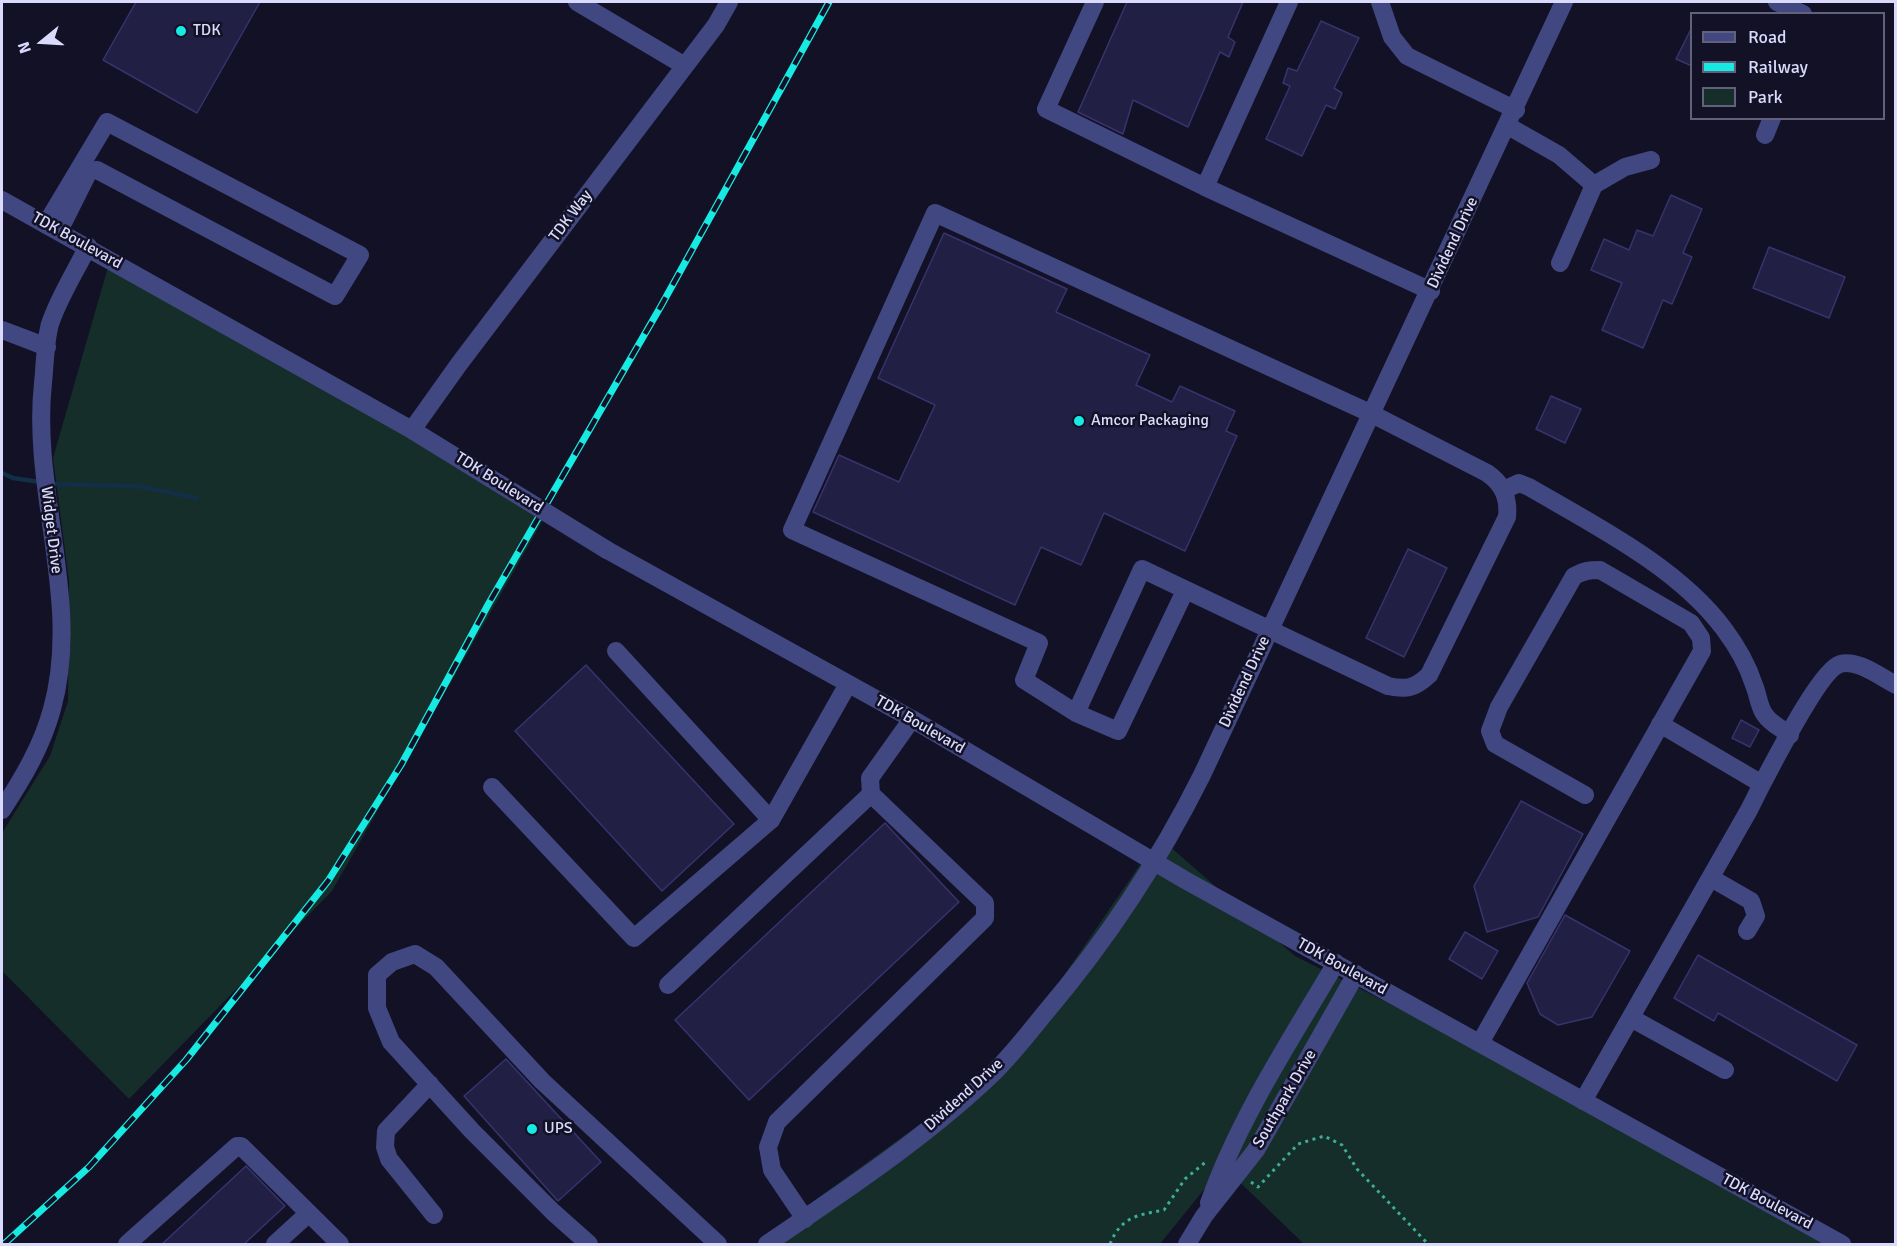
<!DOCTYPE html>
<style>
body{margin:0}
#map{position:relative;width:1897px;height:1246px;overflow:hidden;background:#121125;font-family:Signika,sans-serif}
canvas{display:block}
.frame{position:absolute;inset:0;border:3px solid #d9dafc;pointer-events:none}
.legend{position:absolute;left:1690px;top:12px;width:195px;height:108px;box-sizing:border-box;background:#121125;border:2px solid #62617b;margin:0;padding:8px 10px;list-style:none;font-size:18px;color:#d9dafc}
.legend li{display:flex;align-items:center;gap:12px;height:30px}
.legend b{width:30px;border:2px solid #62617b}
.north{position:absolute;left:12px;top:12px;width:60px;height:60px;-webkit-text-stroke:4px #121125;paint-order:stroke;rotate:252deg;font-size:16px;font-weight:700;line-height:24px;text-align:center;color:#d9dafc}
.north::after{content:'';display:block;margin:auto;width:21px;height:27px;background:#d9dafc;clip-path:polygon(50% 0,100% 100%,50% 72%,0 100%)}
</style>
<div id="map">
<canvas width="1897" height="1246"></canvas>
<div class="frame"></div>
<ul class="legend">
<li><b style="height:8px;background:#414780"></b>Road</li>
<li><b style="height:8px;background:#16eae3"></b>Railway</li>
<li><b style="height:16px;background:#152e2a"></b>Park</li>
</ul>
<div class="north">N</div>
</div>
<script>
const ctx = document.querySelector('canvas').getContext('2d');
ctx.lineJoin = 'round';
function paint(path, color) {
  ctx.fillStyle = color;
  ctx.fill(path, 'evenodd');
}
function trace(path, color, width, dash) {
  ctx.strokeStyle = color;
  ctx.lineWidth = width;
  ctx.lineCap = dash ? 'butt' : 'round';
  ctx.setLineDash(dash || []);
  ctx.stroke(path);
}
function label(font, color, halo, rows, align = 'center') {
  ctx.font = font + ' Signika,sans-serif';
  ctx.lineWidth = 5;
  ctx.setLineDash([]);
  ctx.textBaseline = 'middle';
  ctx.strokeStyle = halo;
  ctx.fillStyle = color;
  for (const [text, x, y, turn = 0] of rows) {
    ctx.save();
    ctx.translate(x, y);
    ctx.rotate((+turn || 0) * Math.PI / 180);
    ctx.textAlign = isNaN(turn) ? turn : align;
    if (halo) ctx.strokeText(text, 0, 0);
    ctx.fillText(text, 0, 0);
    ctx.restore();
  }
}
paint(new Path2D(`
 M108 267 547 513 332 891 129 1099 2 971V833L50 756 68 701 69 581 53 458Z
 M1159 837 1295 956 1571 1095 1829 1244H1304L1223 1166 1160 1244H758L782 1224 1003 1064Z`), '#152e2a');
trace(new Path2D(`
 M2 473 13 478 40 482
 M51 484 137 486 197 498`), '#132e47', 4.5);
const building = new Path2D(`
 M136 2H260L197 113 103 60Z
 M1127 2H1243L1228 37 1235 42 1229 57 1220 52 1188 127 1133 100 1123 134 1078 112Z
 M1321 21 1359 38 1334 88 1342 93 1335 109 1326 105 1302 156 1266 139 1290 86 1283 83 1288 68 1297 71Z
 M1692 27V66L1676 59Z
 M1671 195 1702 209 1683 253 1692 257 1672 304 1663 300 1643 348 1602 330 1622 283 1591 270 1604 239 1629 250 1637 230 1653 236Z
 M944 233 1067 289 1056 312 1150 355 1136 385 1172 402 1180 386 1235 411 1226 431 1237 436 1185 551 1104 513 1081 565 1041 547 1015 605 813 512 839 455 899 482 935 405 878 378Z
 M1769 247 1845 277 1829 318 1753 288Z
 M1551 396 1581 409 1565 443 1536 429Z
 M1408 549 1447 568 1404 657 1366 638Z
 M586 665 734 824 662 891 515 731Z
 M1741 720 1759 730 1750 747 1732 738Z
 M1521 801 1583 834 1538 917 1487 932 1474 886Z
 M885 823 959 902 749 1100 675 1020Z
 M1565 915 1630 951 1592 1017 1558 1025 1540 1014 1527 983Z
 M1465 932 1498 951 1482 979 1449 959Z
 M1698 955 1857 1045 1837 1081 1718 1013 1714 1021 1674 998Z
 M506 1059 601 1162 558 1201 464 1096Z
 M246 1166 285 1206 243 1245H161Z`);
paint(building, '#221f44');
trace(building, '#37336e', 1.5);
trace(new Path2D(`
 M1251 1182 1258 1187 1298 1144 1324 1136 1342 1145 1357 1169 1428 1244
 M1110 1244C1121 1217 1137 1215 1164 1210L1185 1179 1207 1161`), '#3bae97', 3, [3, 4.5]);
trace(new Path2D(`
 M577 2 685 66
 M1095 2 1046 109 1205 187 1431 291
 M1380 2 1392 37 1407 56 1516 110
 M1777 2 1803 14
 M1508 126 1559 155 1594 185 1560 263
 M1765 135 1772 118
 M1594 185 1625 167 1651 160
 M1205 187 1289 2
 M2 200 412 430 490 478
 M46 224 107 122 360 255 335 296 97 170 89 171 59 231
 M2 330 47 347
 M412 430 459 364 716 25 729 2
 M1504 490 1519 483 1529 487C1594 525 1678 567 1724 629 1736 645 1748 666 1754 685 1758 694 1759 708 1765 715 1770 723 1782 729 1790 735
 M607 550 912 719 1185 880 1842 1244
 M616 651 771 820 848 684
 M1076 713 1024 680 1039 643 792 530 935 213 1372 414 1487 473C1503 484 1509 498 1507 517L1429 675C1415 688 1407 690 1388 686L1142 569 1076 713 1118 731 1185 591
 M1762 784C1774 762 1820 670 1840 664 1858 659 1880 677 1896 685
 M492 787 634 938 771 820
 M2 810C23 778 42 746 52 709 82 602 31 491 43 383 45 364 45 342 50 324 59 297 76 271 88 246
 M1711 878 1751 901 1756 916 1747 931
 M668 985 871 794
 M1631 1018 1725 1070
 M1480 1043 1702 651 1701 638 1691 623 1600 570C1589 570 1583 571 1574 576L1499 707 1490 731 1495 744 1585 795
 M430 1084 386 1131 385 1147 389 1159 434 1215
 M1583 1101 1749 810 1762 784 1660 724
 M1209 1203C1239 1118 1290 1041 1336 963
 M805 1219 772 1170 768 1147 777 1122 985 918V903L871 794 870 778 912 719
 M127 1244 237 1146H241L340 1244
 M275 1244 309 1213
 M589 1244 553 1212 472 1131 391 1042 377 1008V975L392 962 415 954 436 967 542 1081 718 1244
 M767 1244C843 1192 921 1141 988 1078 1009 1059 1027 1035 1045 1013 1107 940 1159 861 1202 775L1564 2
 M1187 1244 1204 1216 1256 1150 1356 974`), '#414780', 18);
const rail = new Path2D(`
 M4 1244 89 1167 186 1060 328 881 401 765 489 603 661 306 829 2`);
trace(rail, '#16eae3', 7);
trace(rail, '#121125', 4.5, [14]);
trace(new Path2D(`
 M490 478 607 550`), '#414780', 18);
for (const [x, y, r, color] of [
 [181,31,6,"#16eae3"],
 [1079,421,6,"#16eae3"],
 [532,1129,6,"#16eae3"]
]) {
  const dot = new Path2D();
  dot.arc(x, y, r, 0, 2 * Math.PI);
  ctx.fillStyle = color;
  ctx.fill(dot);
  trace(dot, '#121125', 2);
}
label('16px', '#d9dafc', '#121125', [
 ["TDK",193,31],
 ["Amcor Packaging",1091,421],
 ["UPS",544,1129]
], 'left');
label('16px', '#d9dafc', '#121125', [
 ["TDK Way",571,216,-53],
 ["TDK Boulevard",77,241,29],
 ["Dividend Drive",1453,243,-65],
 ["TDK Boulevard",499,483,32],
 ["Widget Drive",51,530,83],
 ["Dividend Drive",1245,682,-65],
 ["TDK Boulevard",920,725,30],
 ["TDK Boulevard",1342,967,29],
 ["Dividend Drive",964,1095,-42],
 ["Southpark Drive",1285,1099,-60],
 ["TDK Boulevard",1767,1202,28]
]);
</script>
